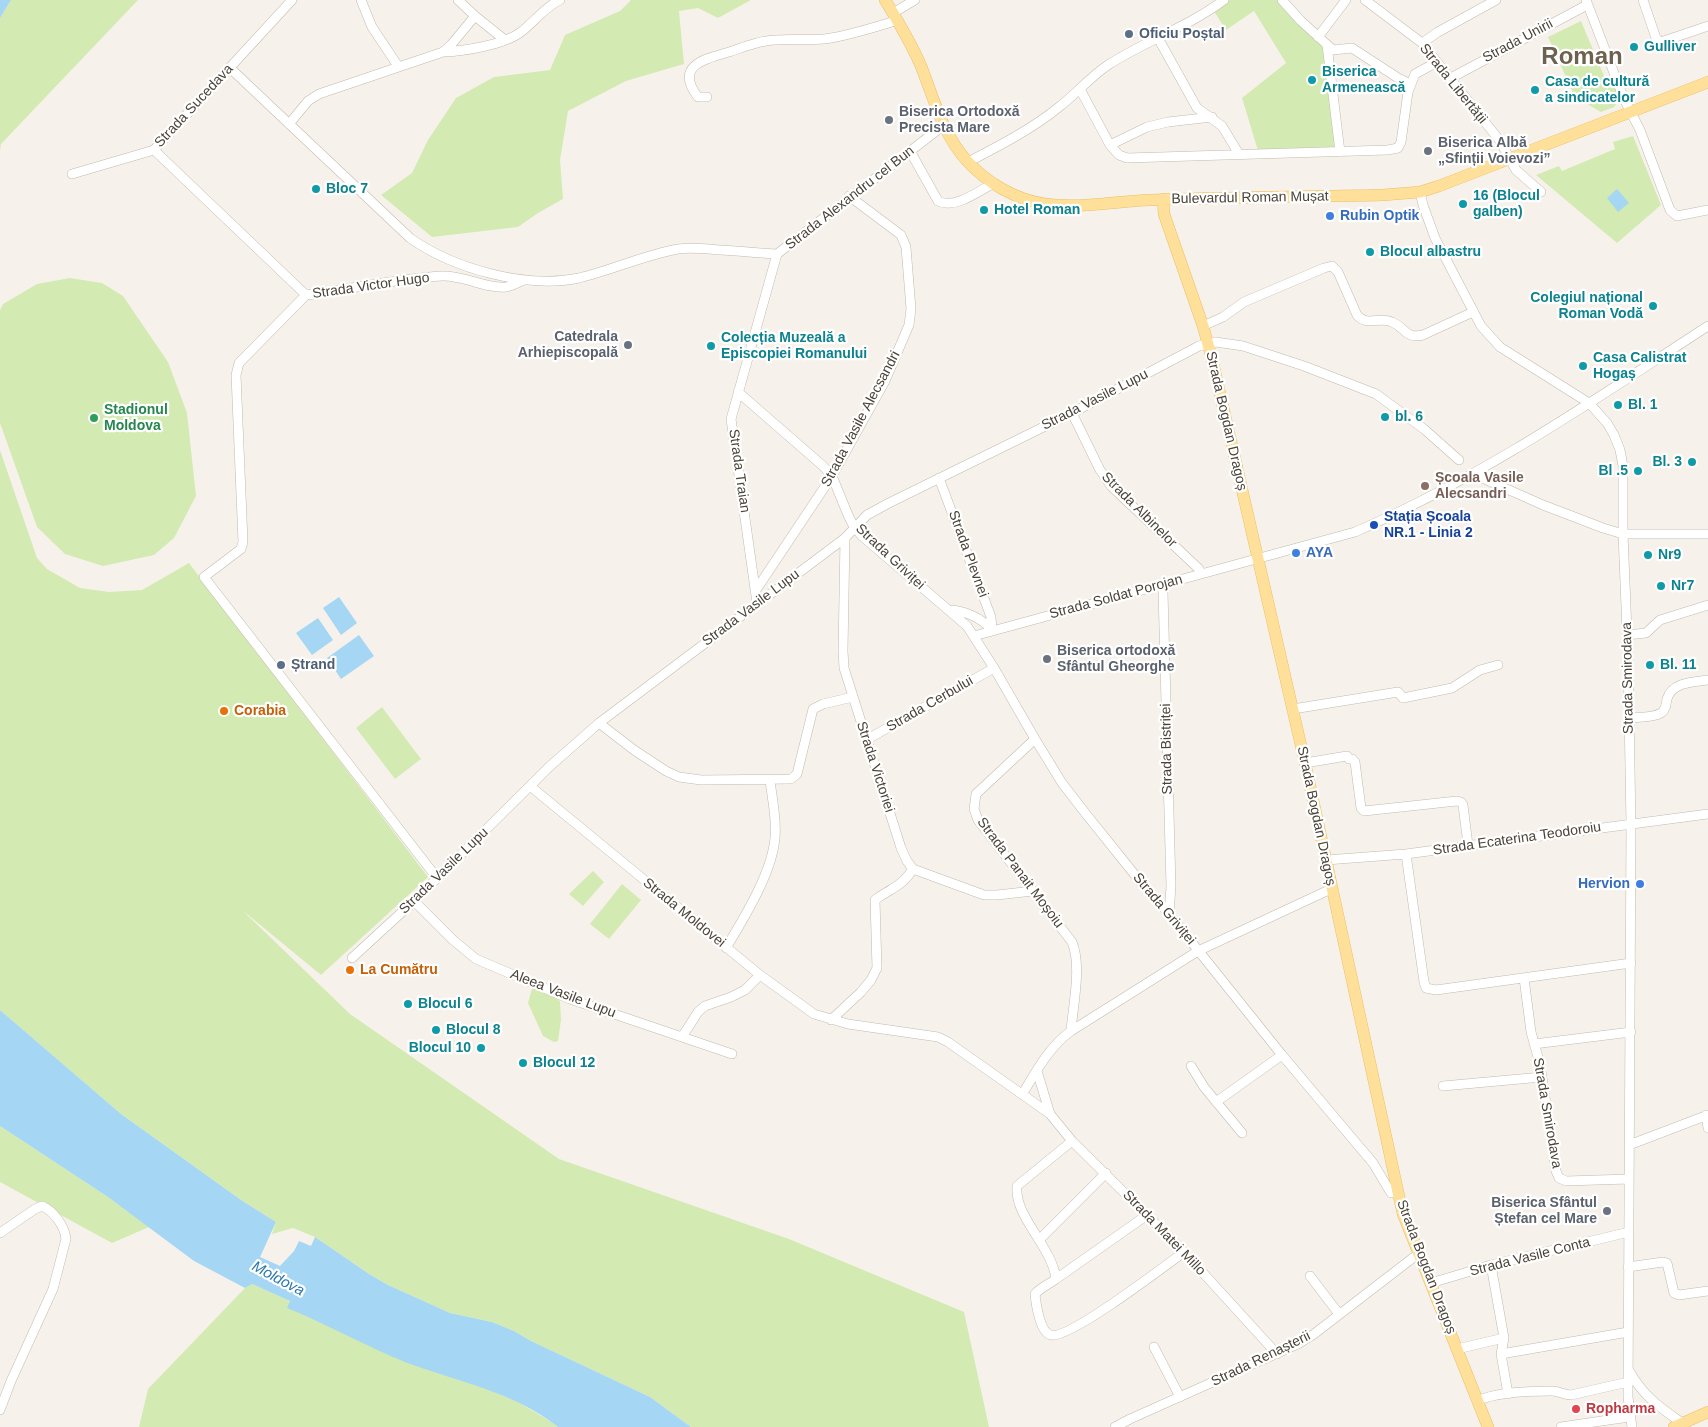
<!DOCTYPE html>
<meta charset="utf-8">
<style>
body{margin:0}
canvas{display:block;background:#f6f2eb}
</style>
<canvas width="1708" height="1427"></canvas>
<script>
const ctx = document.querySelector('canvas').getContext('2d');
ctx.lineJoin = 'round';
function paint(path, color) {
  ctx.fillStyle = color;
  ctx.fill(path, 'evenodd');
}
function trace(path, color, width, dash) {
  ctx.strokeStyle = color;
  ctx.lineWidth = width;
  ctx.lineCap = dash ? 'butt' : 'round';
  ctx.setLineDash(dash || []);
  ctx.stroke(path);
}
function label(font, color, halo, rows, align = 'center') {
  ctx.font = font + ' Helvetica,sans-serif';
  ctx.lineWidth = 4.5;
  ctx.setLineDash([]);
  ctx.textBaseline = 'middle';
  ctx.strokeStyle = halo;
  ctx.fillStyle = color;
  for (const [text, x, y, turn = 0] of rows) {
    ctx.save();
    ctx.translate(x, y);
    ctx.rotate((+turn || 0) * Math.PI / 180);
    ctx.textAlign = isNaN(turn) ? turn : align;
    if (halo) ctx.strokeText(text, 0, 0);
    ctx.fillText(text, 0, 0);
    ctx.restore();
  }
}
paint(new Path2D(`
 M11 0H138L1 144 0 151V18Z
 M631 0H751L718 18 698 8 679 11 684 64 626 81 568 111 560 160 563 199 538 213 518 227 432 237 381 195 412 173 428 140 456 98 494 77 550 70 565 35 620 11Z
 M1222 0H1282L1327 45 1340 152 1259 154 1242 98 1286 63 1254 11 1226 30 1212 8Z
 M1581 21 1607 83 1614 85 1620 99 1614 107 1601 112 1575 97 1548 37Z
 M1633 136 1661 205 1617 243 1536 175 1559 166 1562 171 1615 149 1613 142Z
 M70 278 102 283 123 296 168 362 187 413 196 496 174 538 154 555 103 566 65 554 37 527 0 423V310L3 304 37 284Z
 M0 450 37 558 47 569 80 588 109 592 142 590 189 563 428 877 321 975 242 910 350 1014 559 1159 789 1239 964 1312 989 1427H691L650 1397 531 1341 514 1331 492 1322 450 1313 388 1285 369 1274 315 1237 293 1228 272 1234 276 1222 241 1200 121 1114 0 1010Z
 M382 707 421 759 395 779 356 728Z
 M593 871 604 882 583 906 569 894Z
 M622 884 641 900 609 939 590 924Z
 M533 985 546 990 560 1001 561 1020 558 1041 554 1042 543 1036 528 1003Z
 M0 1126 108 1197 149 1227 112 1243 0 1182Z
 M252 1284 290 1301 288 1308 516 1401 550 1421 558 1427H139L148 1389 245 1288Z`), '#d3ebb2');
paint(new Path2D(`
 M0 0H11L0 18Z
 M1617 189 1629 203 1618 212 1607 198Z
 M339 597 357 623 341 635 323 608Z
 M318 618 333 640 312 655 296 633Z
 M359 635 374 656 341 679 327 658Z
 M0 1010 121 1114 241 1200 276 1222 260 1257 280 1266 294 1251 299 1241 311 1246 315 1237 369 1274 388 1285 450 1313 492 1322 514 1331 531 1341 650 1397 691 1427H558C515 1392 455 1381 405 1362 365 1346 327 1324 287 1308L290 1301 252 1284 245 1288 194 1261 108 1197 0 1126Z`), '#a5d6f4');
const minor = new Path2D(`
 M361 0 372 27 398 66
 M458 0 475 16 505 40
 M1282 0 1301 21 1333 50 1352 48 1398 78 1411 84
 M1365 0 1422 43 1500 141 1516 170 1541 192
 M1586 0 1624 99 1640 130 1670 210 1677 216 1708 210
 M1643 0 1656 38 1661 42 1708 26
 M893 13 915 0
 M1318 37 1346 0
 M1158 38 1197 108 1222 126 1239 154
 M1422 43 1438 32 1496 0
 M1327 45 1340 152
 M443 52 451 45 475 16
 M230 68 410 238C454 269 526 289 579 278 613 270 644 255 678 249 692 247 706 249 720 250 739 251 758 253 777 254L944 125
 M1449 79 1587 5
 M1080 89 1110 145 1119 155 1127 158 1388 150 1398 148 1401 142 1408 92 1415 74 1437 62
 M707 97H698C674 66 704 59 729 52 741 48 753 43 766 41 787 37 810 42 831 38 854 34 876 27 898 20
 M289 124 308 101 319 94 443 52C464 51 504 45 521 32 534 22 546 6 560 0
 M1110 145 1147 127 1168 122 1212 117
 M154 150 306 295C351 289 396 279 442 276 464 275 485 289 506 287 512 286 519 282 524 280
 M910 151 938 201C954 210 979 191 994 183
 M968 162C999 146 1032 129 1059 107 1076 94 1090 77 1108 65 1145 41 1188 27 1224 0
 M72 174 154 150 292 0
 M1420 192 1423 205 1435 238 1481 326 1500 347 1589 403 1607 423 1614 435 1620 450 1623 466V534L1628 656 1631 824 1628 1397 1632 1427
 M306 295 239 363 236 375 243 542 241 549 204 577 437 878
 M1203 326 1223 317 1244 302 1324 268 1332 266 1338 272 1357 315C1367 327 1379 316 1392 322 1406 328 1405 339 1423 335L1473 312
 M738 392 823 466 832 476 848 515 854 527 862 536 967 626 994 668 1035 739 1062 783 1086 814 1143 885 1169 914 1282 1055 1362 1150 1373 1163 1391 1193 1398 1192
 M1072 413 1100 470 1111 486 1199 569 1200 574
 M1473 474 1543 505 1603 528 1623 534H1708
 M939 478 991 617 992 630
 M845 538 843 651 844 668 901 848 907 861 913 869 984 895H997L1033 891
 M1162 584 1163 592 1171 886 1169 914
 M756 590 832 476 885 381 909 325 911 309 906 247 901 235 849 196
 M757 603 731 419 777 254
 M948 610C963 610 983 618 991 630
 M1627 635 1646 633 1660 620 1708 605
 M974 636 1355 532C1481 478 1594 400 1708 326
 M1293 709 1398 692 1403 698 1452 688 1480 670 1498 665
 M1629 718C1638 717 1653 718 1661 713 1666 710 1666 704 1667 699 1672 682 1693 682 1708 680
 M599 723 634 750 666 771 679 777 701 780 791 779 797 774 813 709 823 704 853 697
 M1035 739 976 794 974 809 978 820 1072 942C1082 966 1073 1005 1071 1031
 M866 740 994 668
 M1305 763 1347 756 1349 759H1352L1355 762 1361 808 1364 811 1457 801 1461 802 1463 805 1468 845
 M530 786 760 975 814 1014 848 1024 938 1037 948 1042 1050 1114 1072 1141 1184 1252 1277 1354
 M1406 854 1424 982 1426 988 1436 990 1631 963
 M1326 860 1406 854 1708 814
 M414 901 453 940 476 959 570 999 732 1054
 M726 948C744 918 772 873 775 838 777 819 772 799 770 780
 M352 958 414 901 549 767 599 723 845 538 867 515 889 503 1072 413 1199 346 1216 342 1243 346 1304 366 1376 394 1424 429 1459 460
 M1524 978 1531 1032 1540 1064 1556 1171 1559 1178 1566 1181 1629 1179
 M831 1020 861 992 871 980 877 968 875 900C881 895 886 893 892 889 901 884 908 877 913 869
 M682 1037 698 1012 705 1006 731 997 745 990 760 975
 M1534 1044 1631 1032
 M1191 1066 1204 1087 1242 1133
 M1037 1071 1050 1114
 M1443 1086 1542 1077
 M1023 1093C1037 1070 1049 1047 1071 1031L1198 951 1331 889
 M1216 1102 1282 1055
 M1706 1115 1708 1128
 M1072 1141 1017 1186C1014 1217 1052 1246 1056 1279 1048 1285 1041 1287 1035 1294 1036 1304 1040 1333 1051 1335 1068 1340 1165 1266 1184 1252
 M1629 1145 1708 1115
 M0 1233 35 1209 42 1206C54 1211 65 1227 66 1239L53 1289 11 1381 0 1410
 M1040 1239 1106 1173
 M1491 1265 1504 1338 1501 1354 1508 1394
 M1628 1267 1663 1262 1667 1263 1674 1293 1679 1295 1708 1291
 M1310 1276 1339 1314
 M1056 1279 1147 1215
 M1431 1283 1491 1265 1629 1232
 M1154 1347 1180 1397
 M1457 1349 1504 1338
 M1501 1354 1628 1332
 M1628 1369C1643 1396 1658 1406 1682 1423
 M1477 1401C1496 1392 1531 1391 1552 1391 1559 1391 1564 1395 1571 1395L1628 1382
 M1115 1427 1130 1419 1298 1344 1314 1334 1414 1257 1420 1255
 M1561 1427 1629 1417`);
const major = new Path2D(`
 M885 0C898 21 911 43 921 66 934 99 943 135 967 161 987 183 1016 200 1046 204 1081 209 1116 201 1151 200 1228 197 1306 197 1383 195L1420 192 1439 186 1708 82
 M1163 199 1164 214 1203 326 1212 359 1305 763 1398 1192 1403 1214 1488 1427
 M1674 1427 1708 1412`);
trace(minor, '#c2baac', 10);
trace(major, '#eabf64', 12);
trace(minor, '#fff', 9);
trace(major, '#ffe09a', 11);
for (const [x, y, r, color] of [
 [1129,34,5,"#5c6f8a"],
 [1634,47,5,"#0f9aa8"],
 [1312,80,5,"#0f9aa8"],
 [1535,90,5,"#0f9aa8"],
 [889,120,5,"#6b7280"],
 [1428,151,5,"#6b7280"],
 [316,189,5,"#0f9aa8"],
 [1463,204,5,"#0f9aa8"],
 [984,210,5,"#0f9aa8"],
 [1330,216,5,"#3f7fe0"],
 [1370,252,5,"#0f9aa8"],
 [1653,306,5,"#0f9aa8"],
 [628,345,5,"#6b7280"],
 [711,346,5,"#0f9aa8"],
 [1583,366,5,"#0f9aa8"],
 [1618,405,5,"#0f9aa8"],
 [1385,417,5,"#0f9aa8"],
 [94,418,5,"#2e9e5b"],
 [1692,462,5,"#0f9aa8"],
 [1638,471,5,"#0f9aa8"],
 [1425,486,5,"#8d6e63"],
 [1374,525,5,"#1a4fb4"],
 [1296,553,5,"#3f7fe0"],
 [1648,555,5,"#0f9aa8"],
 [1661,586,5,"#0f9aa8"],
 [1047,659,5,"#6b7280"],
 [281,665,5,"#5c6f8a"],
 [1650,665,5,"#0f9aa8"],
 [224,711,5,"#e8710a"],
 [1640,884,5,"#3f7fe0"],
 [350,970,5,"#e8710a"],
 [408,1004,5,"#0f9aa8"],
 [436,1030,5,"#0f9aa8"],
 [481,1048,5,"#0f9aa8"],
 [523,1063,5,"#0f9aa8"],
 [1607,1211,5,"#6b7280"],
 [1576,1409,5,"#e0444e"]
]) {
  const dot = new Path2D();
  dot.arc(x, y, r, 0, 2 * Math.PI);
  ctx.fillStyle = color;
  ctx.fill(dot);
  trace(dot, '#fff', 2);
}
label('bold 14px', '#4e5e75', '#fff', [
 ["Oficiu Poștal",1139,34],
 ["Ștrand",291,665]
], 'left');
label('14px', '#4b4338', '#fff', [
 ["Strada Unirii",1518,41,-28],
 ["Strada Libertății",1453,84,51],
 ["Strada Sucedava",194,106,-47],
 ["Strada Alexandru cel Bun",850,198,-38],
 ["Bulevardul Roman Mușat",1250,198,-1],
 ["Strada Victor Hugo",371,286,-8],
 ["Strada Vasile Lupu",1095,400,-27],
 ["Strada Vasile Alecsandri",861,419,-62],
 ["Strada Bogdan Dragoș",1226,421,77],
 ["Strada Traian",739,471,82],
 ["Strada Albinelor",1139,510,45],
 ["Strada Plevnei",968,554,70],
 ["Strada Griviței",890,557,43],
 ["Strada Soldat Porojan",1116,597,-15],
 ["Strada Vasile Lupu",751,608,-37],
 ["Strada Smirodava",1628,678,-91],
 ["Strada Cerbului",930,704,-30],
 ["Strada Bistriței",1167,749,-91],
 ["Strada Victoriei",875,767,72],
 ["Strada Bogdan Dragoș",1316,816,78],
 ["Strada Ecaterina Teodoroiu",1517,839,-8],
 ["Strada Vasile Lupu",444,871,-44],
 ["Strada Panait Moșoiu",1020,873,53],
 ["Strada Griviței",1164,909,50],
 ["Strada Moldovei",684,913,39],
 ["Aleea Vasile Lupu",563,994,21],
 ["Strada Smirodava",1547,1113,80],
 ["Strada Matei Millo",1164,1233,46],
 ["Strada Vasile Conta",1530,1257,-14],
 ["Strada Bogdan Dragoș",1426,1267,69],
 ["Strada Renașterii",1261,1359,-26]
]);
label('bold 14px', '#0d838f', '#fff', [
 ["Gulliver",1644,47],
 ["Biserica",1322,72],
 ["Armenească",1322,88],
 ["Casa de cultură",1545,82],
 ["a sindicatelor",1545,98],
 ["Bloc 7",326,189],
 ["16 (Blocul",1473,196],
 ["galben)",1473,212],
 ["Hotel Roman",994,210],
 ["Blocul albastru",1380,252],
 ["Colegiul național",1643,298,"right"],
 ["Roman Vodă",1643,314,"right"],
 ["Colecția Muzeală a",721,338],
 ["Episcopiei Romanului",721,354],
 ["Casa Calistrat",1593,358],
 ["Hogaș",1593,374],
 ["Bl. 1",1628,405],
 ["bl. 6",1395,417],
 ["Bl. 3",1682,462,"right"],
 ["Bl .5",1628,471,"right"],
 ["Nr9",1658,555],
 ["Nr7",1671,586],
 ["Bl. 11",1660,665],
 ["Blocul 6",418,1004],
 ["Blocul 8",446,1030],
 ["Blocul 10",471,1048,"right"],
 ["Blocul 12",533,1063]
], 'left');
label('bold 14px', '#5b616d', '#fff', [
 ["Biserica Ortodoxă",899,112],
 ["Precista Mare",899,128],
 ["Biserica Albă",1438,143],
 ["„Sfinții Voievozi”",1438,159],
 ["Catedrala",618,337,"right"],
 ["Arhiepiscopală",618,353,"right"],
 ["Biserica ortodoxă",1057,651],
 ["Sfântul Gheorghe",1057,667],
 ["Biserica Sfântul",1597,1203,"right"],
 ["Ștefan cel Mare",1597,1219,"right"]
], 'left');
label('bold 14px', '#366cbe', '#fff', [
 ["Rubin Optik",1340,216],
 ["AYA",1306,553],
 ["Hervion",1630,884,"right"]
], 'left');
label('bold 14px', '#27864d', '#fff', [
 ["Stadionul",104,410],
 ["Moldova",104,426]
], 'left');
label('bold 14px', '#785e54', '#fff', [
 ["Școala Vasile",1435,478],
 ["Alecsandri",1435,494]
], 'left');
label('bold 14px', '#164399', '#fff', [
 ["Stația Școala",1384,517],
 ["NR.1 - Linia 2",1384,533]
], 'left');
label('bold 14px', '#c56008', '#fff', [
 ["Corabia",234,711],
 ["La Cumătru",360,970]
], 'left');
label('bold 14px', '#be3a42', '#fff', [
 ["Ropharma",1586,1409]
], 'left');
label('italic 15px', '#2878ac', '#fff', [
 ["Moldova",278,1279,28]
]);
label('bold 24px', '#6e614e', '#fff', [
 ["Roman",1582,57]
]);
</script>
